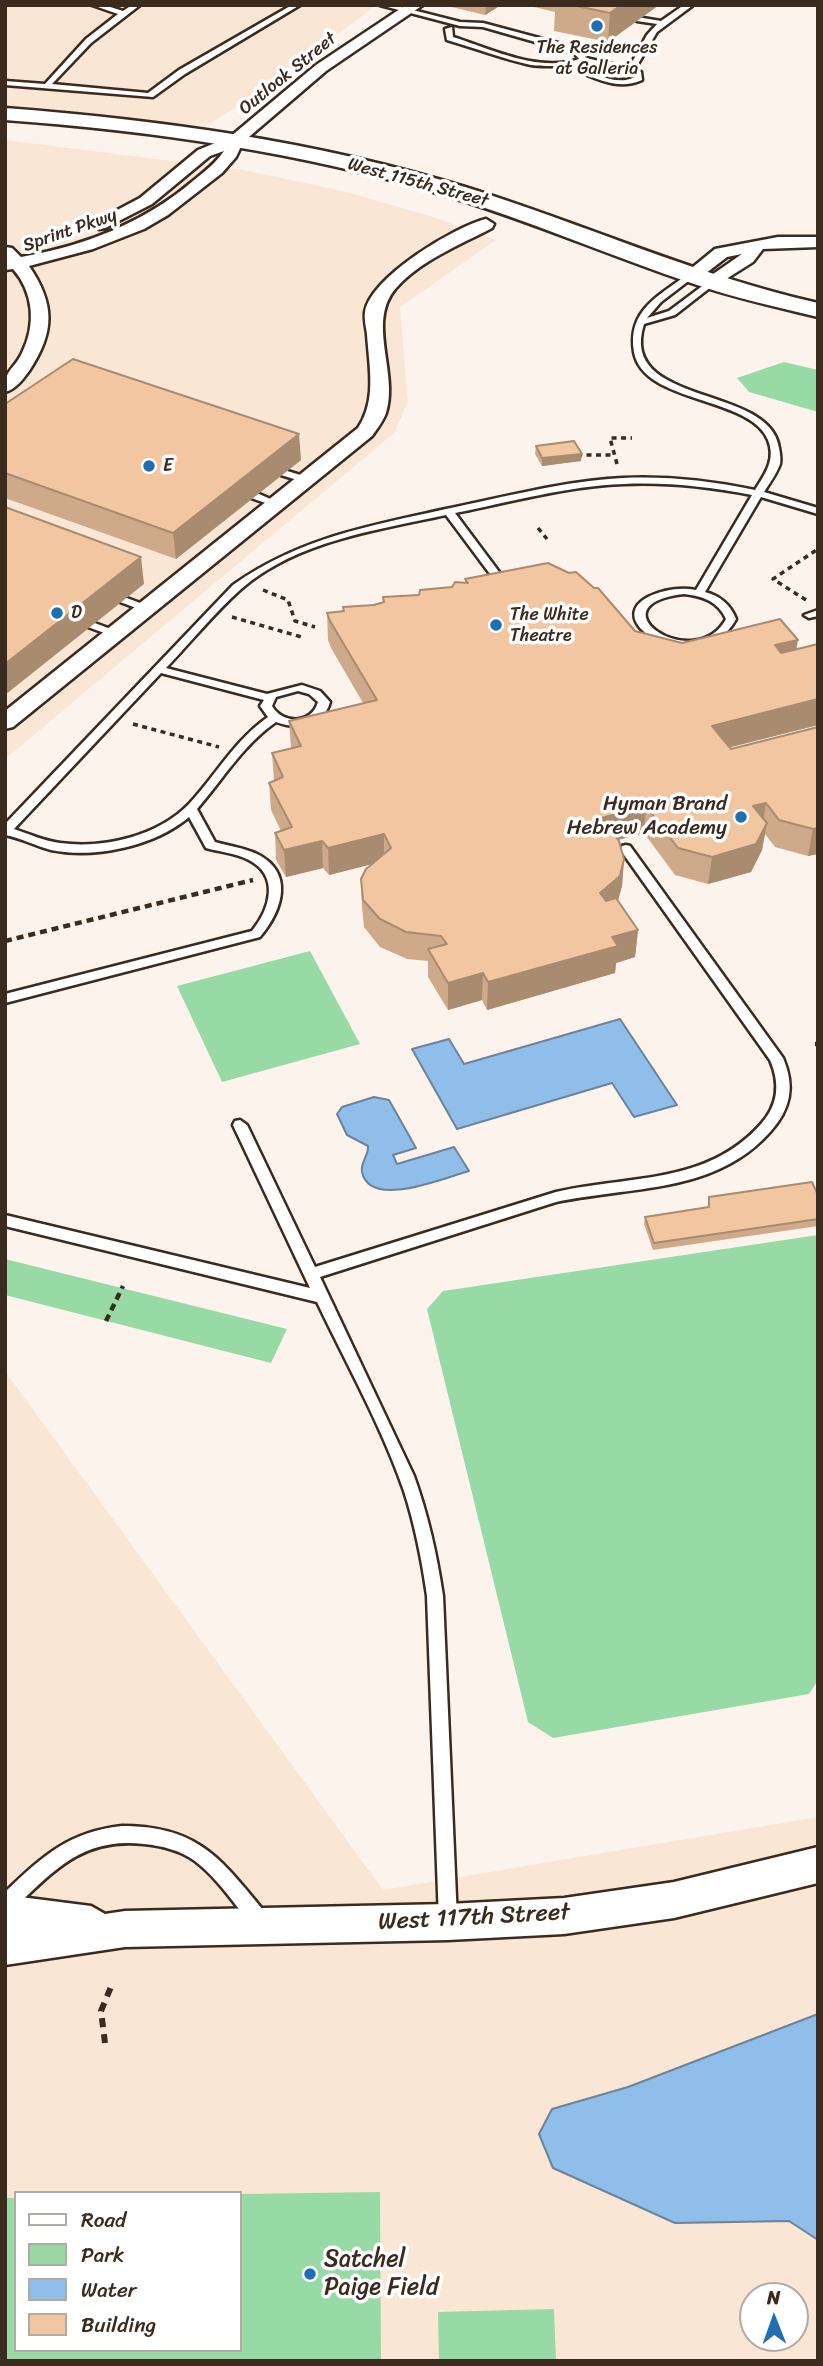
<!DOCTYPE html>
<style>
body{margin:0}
#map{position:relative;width:823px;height:2366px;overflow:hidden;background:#fcf4ec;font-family:Sriracha,sans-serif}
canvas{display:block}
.frame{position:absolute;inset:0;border:7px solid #3b2a1e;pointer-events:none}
.legend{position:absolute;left:14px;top:2191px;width:228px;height:161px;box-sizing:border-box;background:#fff;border:2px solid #b1aaa5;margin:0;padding:9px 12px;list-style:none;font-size:21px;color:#3b2a1e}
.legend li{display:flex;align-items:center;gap:14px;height:35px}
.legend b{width:35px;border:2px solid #b1aaa5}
.north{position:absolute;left:739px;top:2282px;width:70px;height:70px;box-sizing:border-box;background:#fff;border:2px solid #b1aaa5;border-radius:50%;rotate:359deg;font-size:19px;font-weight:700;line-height:28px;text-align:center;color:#3b2a1e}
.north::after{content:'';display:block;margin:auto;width:24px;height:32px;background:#1f6fb2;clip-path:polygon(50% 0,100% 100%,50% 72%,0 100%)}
</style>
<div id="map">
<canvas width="823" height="2366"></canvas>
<div class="frame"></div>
<ul class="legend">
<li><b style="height:9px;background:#fff"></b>Road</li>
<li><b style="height:19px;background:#98daa5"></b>Park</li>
<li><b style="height:19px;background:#8ebee9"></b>Water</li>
<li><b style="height:19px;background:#f1c6a0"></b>Building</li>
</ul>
<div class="north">N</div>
</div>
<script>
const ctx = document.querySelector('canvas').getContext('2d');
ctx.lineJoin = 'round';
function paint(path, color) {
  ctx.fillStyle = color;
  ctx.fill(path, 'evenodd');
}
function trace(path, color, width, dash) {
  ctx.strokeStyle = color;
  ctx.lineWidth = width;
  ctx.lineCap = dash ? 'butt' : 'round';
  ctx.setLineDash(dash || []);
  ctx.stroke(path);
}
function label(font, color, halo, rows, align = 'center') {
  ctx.font = font + ' Sriracha,sans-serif';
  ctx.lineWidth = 7;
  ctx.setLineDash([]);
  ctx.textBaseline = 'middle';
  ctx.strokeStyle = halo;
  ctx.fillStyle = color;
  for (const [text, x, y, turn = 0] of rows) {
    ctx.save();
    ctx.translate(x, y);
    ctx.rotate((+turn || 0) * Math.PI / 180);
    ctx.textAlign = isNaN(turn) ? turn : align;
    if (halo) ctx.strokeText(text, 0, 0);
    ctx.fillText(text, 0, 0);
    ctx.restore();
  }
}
paint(new Path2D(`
 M5 5H377L242 104 205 126 5 108Z
 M5 140 244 170 347 192 433 217 496 240 400 307 408 402 394 433 5 759Z
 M5 1371 383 1890 818 1817V2361H5ZM16 2193H240V2350H16ZM753 2296H795V2338H753Z`), '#f9e6d5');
paint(new Path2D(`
 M784 362 818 370V412L749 392 737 378Z
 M310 951 360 1044 222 1082 177 986Z
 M818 1235V1680L809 1694 553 1738 528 1722 427 1309 443 1291Z
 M5 1259 287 1329 271 1363 5 1295Z
 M380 2192 381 2361H5V2198H16V2350H240V2194Z
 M554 2309 556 2361H439L438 2312Z`), '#98daa5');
const water = new Path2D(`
 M620 1019 677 1105 634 1117 612 1083 457 1129 412 1049 449 1039 464 1064Z
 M374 1097 389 1100 416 1148 393 1155 397 1164 454 1147 469 1171C446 1177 370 1210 362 1172 360 1162 369 1156 368 1146L347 1135 337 1114 342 1107Z
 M818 2014V2240L789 2221 675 2223 553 2168 539 2134 552 2109 628 2087Z`);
paint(water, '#8ebee9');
trace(water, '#6d8398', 2);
const service = new Path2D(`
 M92 5H104L123 11 132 5H140L91 43 52 84 148 93 179 70 292 5H300L185 74 153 97 5 85V81L45 84 86 39 118 14Z
 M380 5H393L460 22 483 23 580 49 586 58 629 68 647 35 657 24 637 21V17L661 21 684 5 692 6 657 32 635 69 641 72 642 80C615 92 594 76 569 68 559 65 543 67 531 65 503 59 475 48 447 40L445 29 452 27 453 37C491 49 539 73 579 59L574 53 483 27 460 26ZM583 62 634 74 635 77C615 87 594 72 575 65Z
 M688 274 695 276 661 302 647 318 669 311 709 281 716 283 675 315 644 324C617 407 771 384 779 448 780 453 781 460 780 464 777 473 769 484 764 492L818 508V514L761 497 705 592C720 596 730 604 736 619 703 681 597 624 648 597 663 590 680 587 696 590L752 495C710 487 667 482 624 484 567 486 511 502 455 513L508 584 503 587 499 586 446 515C377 530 296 541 241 589 214 613 191 642 166 668L267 694 302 685 320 691 330 702C323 727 298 730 276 722 243 745 223 779 197 809L215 842C229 846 244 848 257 854 295 873 282 911 260 937L5 1003V994L252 931C270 909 280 876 249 860 236 853 220 852 206 848L189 817C155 846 95 859 51 850 36 846 21 838 5 835V824L233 585C299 538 369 526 446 509 505 497 563 481 623 478 668 476 712 481 755 490 765 474 776 460 768 440 751 396 643 404 634 352 627 310 659 296 688 274ZM684 594C702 596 718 601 726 619 695 676 590 605 684 594ZM161 673 264 700 260 706 268 717C235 740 216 775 189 804 158 836 104 849 60 843 44 841 29 834 14 829ZM298 691 309 694 318 702C312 724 283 725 272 706L276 697Z
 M284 470 310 478 312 480 307 483 281 475 279 473Z
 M251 494H259L282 504 277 507 251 498Z
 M124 597 151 607 152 609 147 612 120 602 119 600Z
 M818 610V616L809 618 804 615Z
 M92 622 119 632 120 634 115 637 88 627 87 625Z
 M626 845 630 846 783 1058C795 1086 791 1109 770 1132 715 1194 631 1186 556 1202L320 1277 414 1476C428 1515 437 1555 443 1596L457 1920 454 1926 448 1929 442 1926 439 1920 427 1596C422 1561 415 1525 404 1491 382 1427 346 1363 317 1302L5 1226V1215L310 1288 233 1125 235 1121 240 1120 247 1125 315 1267 556 1192C630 1175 707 1185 761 1124 779 1104 780 1083 770 1060L622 852 620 849 622 846Z
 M122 1826C201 1826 222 1861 269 1917L271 1923 269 1929 262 1932 255 1929C236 1907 219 1879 195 1861 180 1850 162 1846 144 1844 81 1837 53 1872 11 1911L5 1914V1892C43 1856 68 1832 122 1826Z`);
const minor = new Path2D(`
 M406 5H423L326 71 243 142 236 157 222 173 168 215 144 229 93 249 29 266C55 304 55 332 29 371 23 379 15 390 5 392 5 367 12 373 22 353 36 325 34 293 13 269L5 270V247L12 248 21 257C84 246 144 223 193 181 204 172 216 163 224 151L210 156 152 204 105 228 99 229 91 224 140 198 198 150 230 137 316 65Z
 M486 219 494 224 492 228C460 245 421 260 396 288 366 322 399 373 386 413 383 421 377 429 372 436L13 727 5 729V711L358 428C377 400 369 366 367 334 366 327 364 319 365 312 371 277 454 227 486 219Z
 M778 237H818V247L763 249 753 262 712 288 706 287 703 283 706 279 742 254 727 257 697 280H685L682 276 715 249Z
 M818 1847V1883L674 1918 564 1934 448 1940 125 1947 5 1965V1895L91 1906 105 1914 125 1911 448 1904 564 1898 674 1882Z`);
const tertiary = new Path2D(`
 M5 108C161 120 315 141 465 187 584 224 695 275 818 303V317C776 307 735 298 694 284 610 256 529 220 444 195 301 152 154 131 5 120Z`);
trace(service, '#3b2a1e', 5);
trace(minor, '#3b2a1e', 5);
trace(tertiary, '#3b2a1e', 5);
trace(new Path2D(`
 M577 455H615
 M617 464 610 438H632
 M538 528 547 539
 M263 590 288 600 295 621 315 627
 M806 600 773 579 818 549
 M232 617 305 638
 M133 724 219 747`), '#3b2a1e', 3.5, [5, 4.5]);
trace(new Path2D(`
 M5 941 253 880
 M815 1044H818
 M106 1321 123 1286`), '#3b2a1e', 4.5, [7, 5]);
trace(new Path2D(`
 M105 2043 101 2011 113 1982`), '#3b2a1e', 6, [9, 7]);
paint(service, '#fff');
paint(minor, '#fff');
paint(tertiary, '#fff');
paint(new Path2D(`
 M443 5H501L485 15Z
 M526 5H659L608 42 554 31 555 12Z
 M5 404 301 460 176 559 5 498Z
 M536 446 581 461 542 466 535 454Z
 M465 579 635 631 682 643 796 649 818 644V725L729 747 731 749 818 727V854L808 856 775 847 765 834 762 850 751 872 708 884 675 875 644 833 618 840 624 859 622 886 618 900 638 930 635 957 616 963 615 973 487 1010 482 1000 448 1010 428 977V961L407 959 380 947 364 927 362 907 361 879 372 864 329 875 323 868 286 877 276 860 275 833 281 831 271 810 269 783 274 781 272 753 291 748 289 721 363 703 331 648 328 640 327 613 343 611 452 587 465 583Z
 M818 1195V1226L653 1250 644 1224 645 1217 708 1208 709 1197Z`), '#cfaa8a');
paint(new Path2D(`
 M486 5H501L485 15Z
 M621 5H659L608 42 610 13Z
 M299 434 301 460 176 559 173 533Z
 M582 454 581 461 542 466V458Z
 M141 557 144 584 5 695V664Z
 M798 640 793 667 775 645Z
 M818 699V725L708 753 712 726Z
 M766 803 762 830 753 806Z
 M646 806 644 833 591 847 594 820Z
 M767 823 762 850 751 872 708 884 712 857Z
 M818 828V854L808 856 813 829Z
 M384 834V861L329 875 328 848Z
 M322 841 323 868 286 877 284 850Z
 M624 859 622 886 617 904 598 921 600 893Z
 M638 930 635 957 616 963 615 973 487 1010 488 982 612 937Z
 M483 973 482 1000 448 1010V983Z`), '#a98b70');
const building = new Path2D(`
 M572 5H621L610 13Z
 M73 359 299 434 173 533 5 473V404Z
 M574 441 582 454 542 458 536 446Z
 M5 507 141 557 5 664Z
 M548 563 569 573 576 572 594 588H598L635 631 682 643 780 619 798 640 775 645 781 653 818 644V699L712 726 731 749 818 727V828L813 829 779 820 766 803 753 806 767 823 756 844 712 857 678 848 646 806 594 820 612 832 619 841 624 859 620 876 600 893 606 901 616 898 638 930 612 937 618 946 488 982 483 973 448 983 428 949 447 944 441 936 406 932 380 919 363 900 361 879 366 869 391 848 384 834 328 848 322 841 284 850 275 833 292 827 269 783 283 777 272 753 301 746 289 721 377 700 330 621 327 613 344 611 343 607 374 605 384 602 383 597 419 595 420 590 452 587 455 582 468 583 465 579Z
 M812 1182 818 1195V1219L654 1243 645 1217 709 1207V1197Z`);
paint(building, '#f1c6a0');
trace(building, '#a98b70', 2);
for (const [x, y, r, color] of [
 [597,26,7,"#1f6fb2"],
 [149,466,7,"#1f6fb2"],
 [57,613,7,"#1f6fb2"],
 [496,625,7,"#1f6fb2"],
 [741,817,7,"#1f6fb2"],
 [310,2274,7,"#1f6fb2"]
]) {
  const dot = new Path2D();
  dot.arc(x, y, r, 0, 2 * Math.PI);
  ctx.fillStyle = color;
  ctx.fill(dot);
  trace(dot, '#fff', 2.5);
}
label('18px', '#3b2a1e', '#fff', [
 ["The Residences",597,48,"center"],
 ["at Galleria",597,69,"center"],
 ["E",163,466],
 ["D",71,613],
 ["The White",510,615],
 ["Theatre",510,636]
], 'left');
label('18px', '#3b2a1e', '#fff', [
 ["Outlook Street",288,74,-39],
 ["West 115th Street",418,183,15],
 ["Sprint Pkwy",70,231,-19]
]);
label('21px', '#3b2a1e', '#fff', [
 ["Hyman Brand",727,805],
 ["Hebrew Academy",727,829]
], 'right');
label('24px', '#3b2a1e', '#fff', [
 ["West 117th Street",474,1918,-3]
]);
label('24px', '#3b2a1e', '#fff', [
 ["Satchel",324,2260],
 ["Paige Field",324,2288]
], 'left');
</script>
